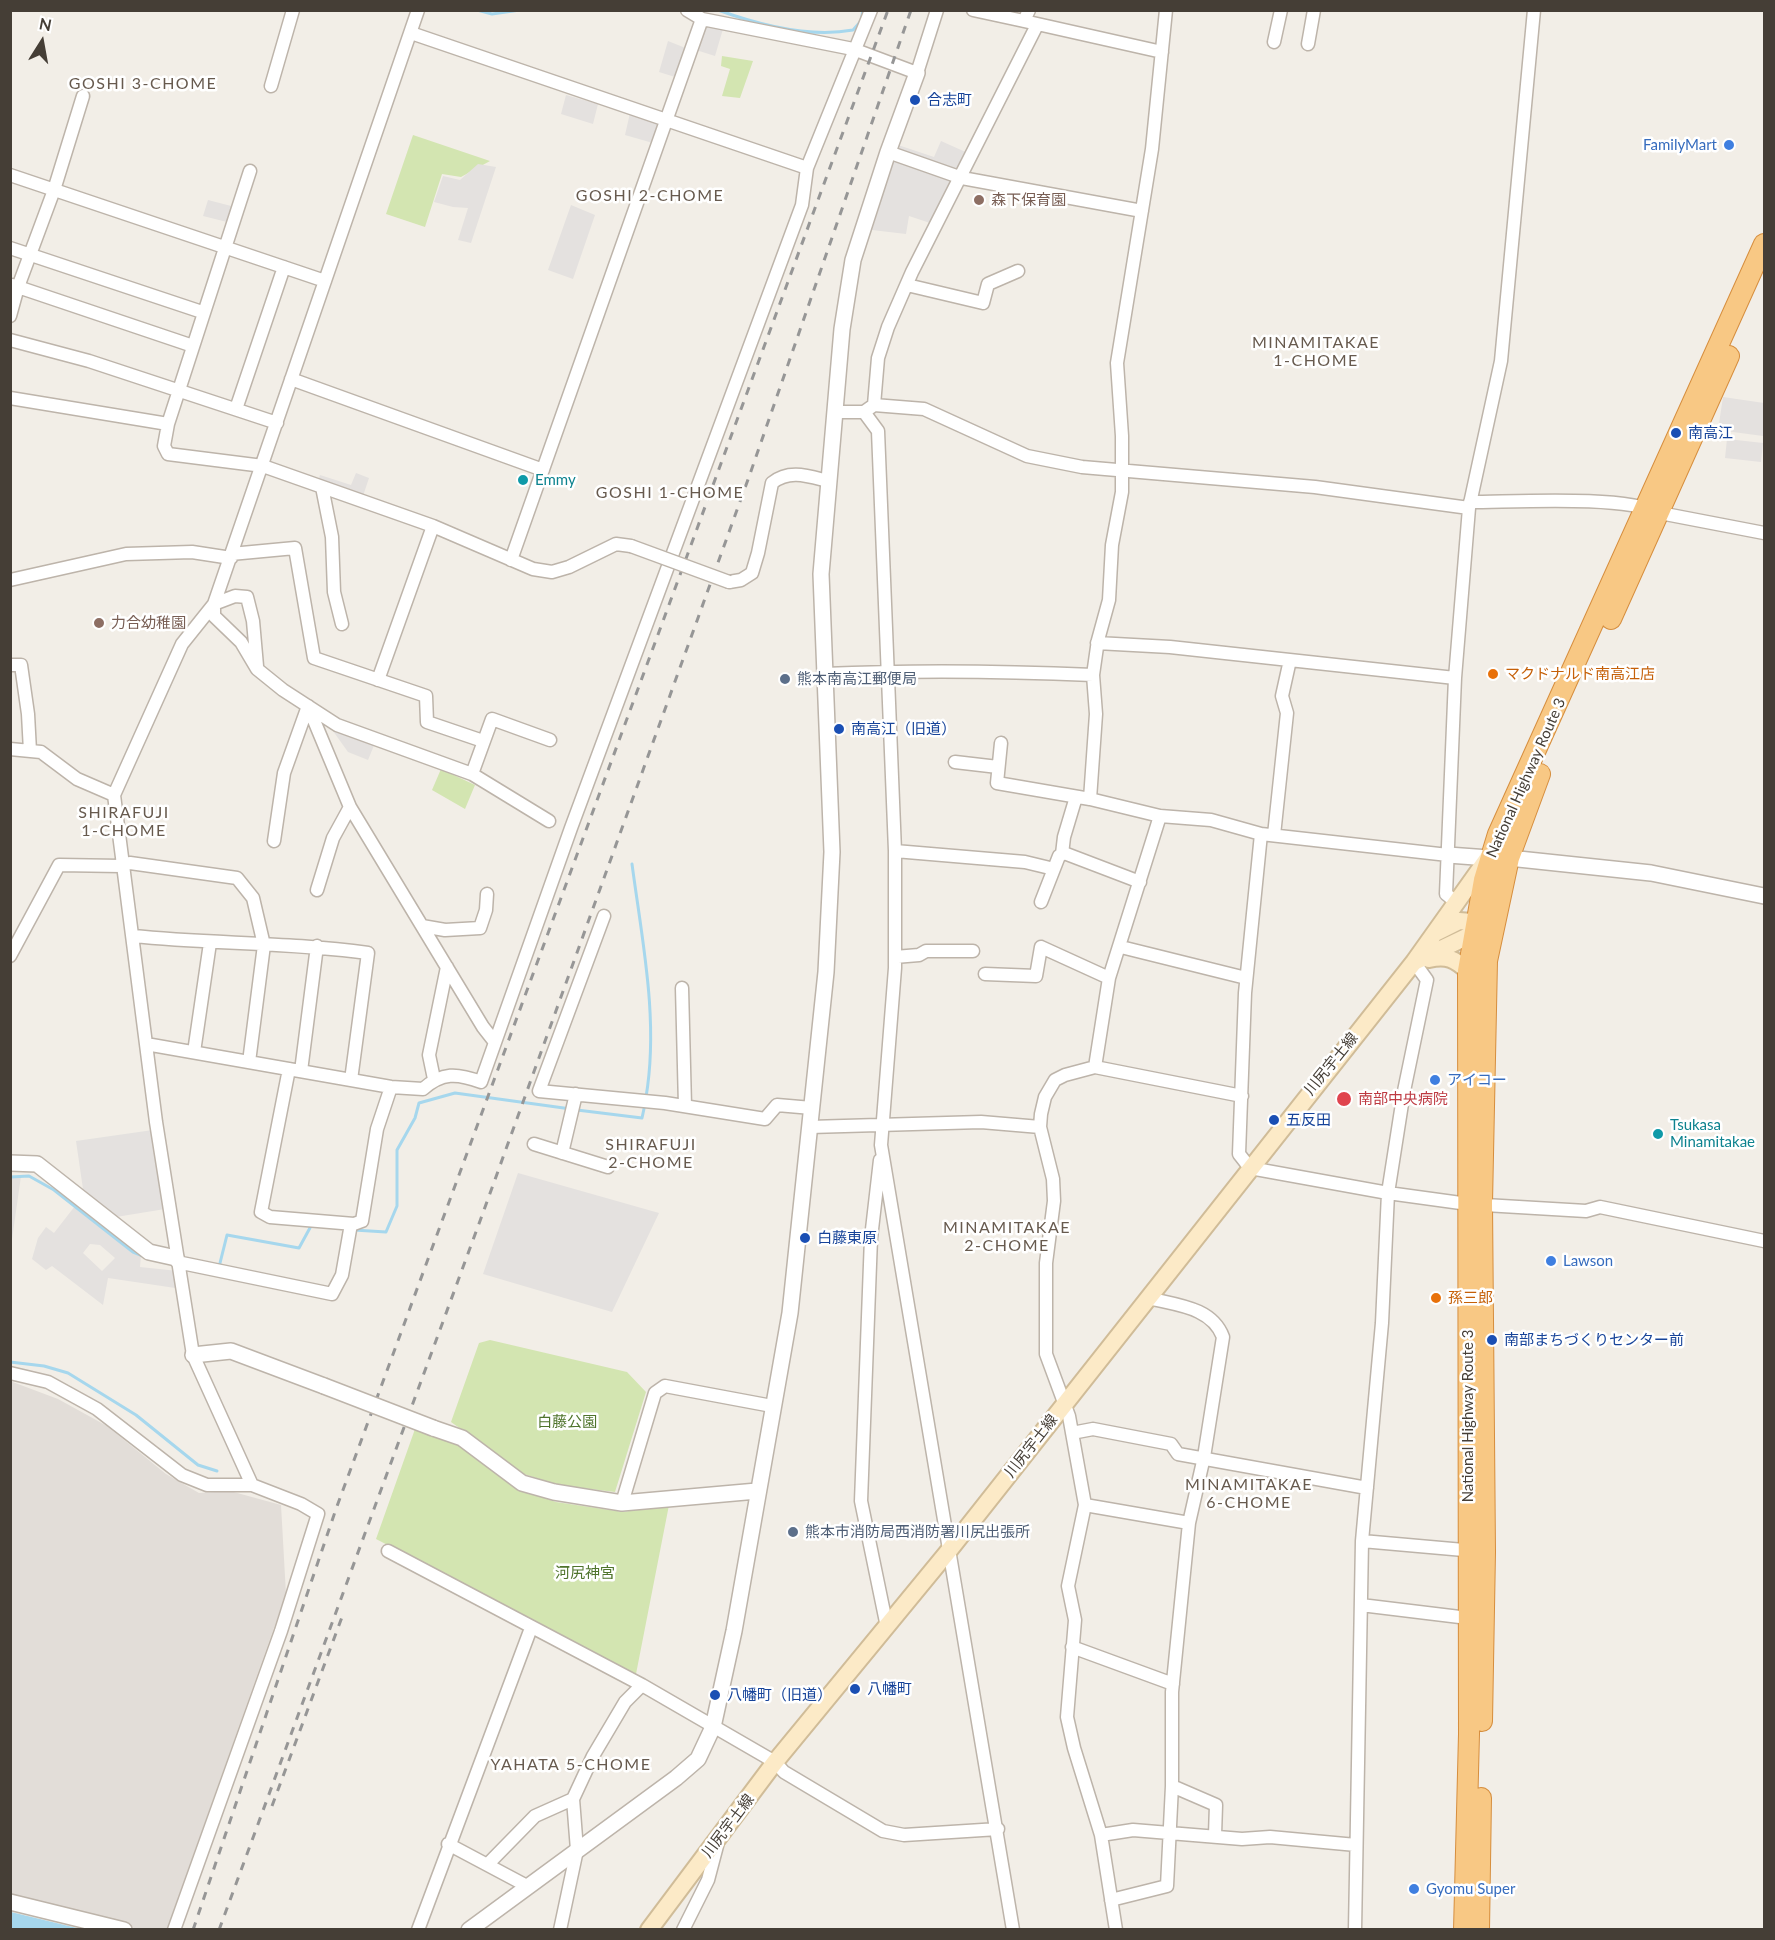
<!DOCTYPE html>
<meta charset="utf-8">
<style>
body{margin:0}
#map{position:relative;width:1775px;height:1940px;overflow:hidden;background:#f2eee7;font-family:Lato,sans-serif}
canvas{display:block}
.frame{position:absolute;inset:0;border:12px solid #453e36;pointer-events:none}
.north{position:absolute;left:12px;top:12px;width:60px;height:60px;-webkit-text-stroke:4px #fff;paint-order:stroke;rotate:11deg;font-size:16px;font-weight:700;line-height:24px;text-align:center;color:#453e36}
.north::after{content:'';display:block;margin:auto;width:21px;height:27px;background:#453e36;clip-path:polygon(50% 0,100% 100%,50% 72%,0 100%)}
</style>
<div id="map">
<canvas width="1775" height="1940"></canvas>
<div class="frame"></div>
<div class="north">N</div>
</div>
<script>
const ctx = document.querySelector('canvas').getContext('2d');
ctx.lineJoin = 'round';
function paint(path, color) {
  ctx.fillStyle = color;
  ctx.fill(path, 'evenodd');
}
function trace(path, color, width, dash) {
  ctx.strokeStyle = color;
  ctx.lineWidth = width;
  ctx.lineCap = dash ? 'butt' : 'round';
  ctx.setLineDash(dash || []);
  ctx.stroke(path);
}
function label(font, color, halo, rows, align = 'center') {
  ctx.font = font + ' Lato,"Noto Sans JP",sans-serif';
  ctx.lineWidth = 5;
  ctx.setLineDash([]);
  ctx.textBaseline = 'middle';
  ctx.strokeStyle = halo;
  ctx.fillStyle = color;
  for (const [text, x, y, turn = 0] of rows) {
    ctx.save();
    ctx.translate(x, y);
    ctx.rotate((+turn || 0) * Math.PI / 180);
    ctx.textAlign = isNaN(turn) ? turn : align;
    if (halo) ctx.strokeText(text, 0, 0);
    ctx.fillText(text, 0, 0);
    ctx.restore();
  }
}
paint(new Path2D(`
 M10 1381 58 1399 107 1426 166 1474 199 1493 230 1491 281 1505 286 1594 167 1929H138L11 1896Z`), '#e2ddd8');
paint(new Path2D(`
 M722 56 753 61 740 98 722 96 730 69 721 66Z
 M413 135 490 161 461 177 442 174 425 227 386 214Z
 M441 769 475 785 465 809 432 790Z
 M490 1340 627 1372 646 1392 615 1492 558 1485 524 1474 451 1422 479 1343Z
 M415 1429 456 1444 518 1489 556 1502 623 1512 669 1505 636 1674 376 1539Z`), '#d3e5b1');
paint(new Path2D(`
 M704 24 723 29 715 56 696 50Z
 M668 41 688 49 675 77 659 72Z
 M566 95 598 104 593 124 561 114Z
 M630 113 660 124 653 143 625 135Z
 M941 141 970 154 960 175 895 154 898 145 934 157Z
 M894 159 959 180 933 224 909 216 906 234 872 230Z
 M478 164 496 167 471 243 458 240 468 208 453 207 434 202 443 176 460 180Z
 M208 200 235 207 231 223 203 216Z
 M571 205 595 215 573 279 548 270Z
 M1723 397 1764 403 1763 436 1718 430Z
 M1727 439 1763 443 1761 462 1725 458Z
 M356 473 369 478 362 499 317 483 320 475 351 485Z
 M335 727 375 743 368 760 348 752 333 731Z
 M153 1130 165 1209 116 1217 83 1189 76 1141Z
 M518 1173 659 1213 612 1312 483 1274Z
 M21 1176 11 1246V1178Z
 M75 1206 133 1252 141 1255 140 1267 178 1271 182 1289 108 1278 103 1305 52 1266 46 1270 32 1259 38 1238 46 1227 54 1233ZM90 1244 100 1245 115 1258 102 1271 83 1253Z`), '#e4e1df');
paint(new Path2D(`
 M11 1912 81 1929H11Z`), '#a6d7ed');
trace(new Path2D(`
 M477 10 492 14 520 10
 M718 10C759 25 810 38 853 30L861 21 863 10
 M632 864C642 940 659 1020 646 1097
 M577 1110 642 1118 645 1104
 M10 1177 29 1176 54 1190 133 1252 143 1256
 M354 1230 386 1232 397 1206V1150L415 1118 419 1103 455 1093 571 1109
 M219 1267 227 1235 299 1248 311 1226
 M10 1362 44 1366 68 1373 136 1415 198 1465 217 1471`), '#a6d7ed', 3);
const minor = new Path2D(`
 M687 10 702 19 853 49 917 73 937 10
 M973 10 1024 21
 M1029 10 1024 21 1162 52
 M1166 10 1152 149 1117 363 1122 436V492L1112 545 1109 600 1098 640 1093 675 1096 714 1090 799 1160 816 1211 820 1261 834 1448 855
 M411 33 807 168
 M1274 42 1281 10
 M1308 44 1314 10
 M271 86 293 10
 M888 152 962 178 1142 211
 M250 171 168 424 164 446 168 454 263 466 433 526 533 569 552 572 569 567 616 544 631 546
 M10 175 325 281
 M10 248 202 312
 M12 285 193 346
 M907 285 983 303 988 284 1018 271
 M10 316 18 287 54 190 83 96
 M10 340 89 361 277 423
 M291 379 543 470
 M10 398 168 424
 M874 405 878 358 888 327 912 272 1037 25
 M236 409 284 267
 M834 412H864L874 405 924 409 1027 456 1082 467 1315 487 1469 508
 M864 412 878 431 895 851V968L881 1145 1013 1930
 M322 487 332 537 334 592 342 624
 M1470 502C1515 502 1623 495 1660 513L1764 533
 M231 554 295 548 314 658 426 696 427 722 483 741
 M511 560 702 19
 M10 580 126 554 192 552 231 558
 M729 582 741 580 752 573 758 553 772 483C789 469 808 476 828 481
 M214 604V616L241 642 257 669 283 690 337 725 472 774 549 821
 M214 604 235 596 247 597 253 621 257 666
 M1097 643 1170 647 1455 678
 M12 665H21L28 714 30 751
 M824 674C914 670 1003 671 1093 675
 M378 680 433 526
 M308 706 350 807 483 1027 494 1041
 M1001 743 997 783 1090 799
 M10 749 41 752 77 779 114 795
 M955 762 998 767
 M472 774 492 719 550 740
 M1261 834 1245 993 1239 1154 1250 1168 1388 1193 1468 1204 1586 1211 1600 1207 1764 1241
 M1274 835 1287 713 1282 696 1290 660
 M274 841 284 773 308 706
 M895 851 1025 862 1054 869
 M1062 854 1064 837 1076 797
 M317 890 333 838 350 807
 M1041 902 1059 856 1064 853 1140 882
 M1456 902 1446 894 1455 678 1469 508 1501 361 1534 10
 M604 916 539 1091 665 1103 765 1119 777 1105 812 1108
 M422 926 445 930 480 928 486 910 487 894
 M133 936C211 944 290 942 368 953L351 1080
 M1121 947 1246 978
 M10 956 59 865 121 866 130 863 237 878 253 898 264 945 249 1062
 M895 957 919 955 926 951H973
 M985 974 1036 976 1041 947 1109 978
 M682 988 685 1106
 M146 1044 391 1087 423 1089C442 1072 457 1073 481 1082L571 828 802 205 807 168 871 10
 M194 1052 210 943
 M1095 1067 1109 978 1160 816
 M289 1069 261 1212 270 1217 354 1224 362 1221 377 1129 391 1087
 M301 1071 317 946
 M434 1079 429 1055 447 967
 M810 1127 981 1122 1040 1127
 M534 1144 608 1167
 M562 1153 576 1094
 M880 1160 871 1238 861 1501 887 1627
 M177 1262 332 1294 342 1275 351 1224
 M10 1373 48 1382 97 1409 182 1475 207 1485H252L301 1504 318 1514 281 1631 174 1930
 M1072 1433 1093 1429 1171 1444 1178 1454 1367 1488
 M252 1485 193 1355 156 1122 114 795 182 644 214 604 418 10
 M622 1503 655 1393 665 1386 772 1406
 M1085 1505 1189 1523
 M1362 1541 1475 1551
 M388 1551 642 1685 775 1762 784 1772 883 1831 904 1835 998 1829
 M1361 1605 1468 1618
 M1072 1647 1173 1684
 M1172 1786 1216 1805 1215 1835
 M1101 1835 1133 1830 1242 1839 1270 1837 1356 1845
 M448 1844 527 1886
 M488 1864 535 1816 573 1799
 M1111 1900 1167 1886 1172 1786V1692L1189 1523 1204 1457 1223 1337C1212 1307 1176 1305 1148 1298
 M418 1930 531 1628
 M560 1930 577 1850 573 1799 593 1756 625 1702 642 1685
 M683 1930 708 1880 718 1842
 M1116 1930 1101 1835 1074 1748 1067 1717 1075 1620 1068 1586 1085 1505 1069 1416 1046 1354V1263L1054 1201 1053 1179 1040 1127 1041 1114 1045 1097 1055 1080 1065 1075 1095 1067 1242 1096
 M1355 1930 1362 1541 1382 1323 1388 1193 1404 1091 1427 980 1414 962`);
const tertiary = new Path2D(`
 M1448 855 1489 858
 M1509 858 1651 873 1764 896
 M10 1163 37 1164 149 1252 176 1258
 M193 1355 231 1351 324 1386
 M433 1428 462 1438 522 1483 554 1492 622 1503 757 1491
 M10 1902 124 1930
 M469 1930 676 1778 698 1759 713 1727 734 1631 790 1313 826 972 832 852 821 574 842 329 853 260 888 152 917 73`);
const secondary = new Path2D(`
 M1437 932 1459 921 1484 923 1486 927
 M1429 959C1447 955 1455 959 1468 971
 M1414 962 1483 929
 M649 1930 775 1762 951 1548 1414 962 1488 858`);
const trunk = new Path2D(`
 M1611 619 1729 356
 M1482 1721 1485 1552 1482 1203 1487 961 1509 858 1540 774
 M1464 1930 1469 1734 1468 971 1484 880 1498 834 1764 244
 M1479 1930 1481 1798`);
trace(minor, '#bdb4aa', 15);
trace(tertiary, '#bdb4aa', 18);
trace(secondary, '#d0bc98', 20);
trace(trunk, '#d68e3e', 22);
trace(minor, '#fff', 12);
trace(tertiary, '#fff', 15);
trace(secondary, '#fceac7', 16);
trace(trunk, '#f8c884', 20);
trace(new Path2D(`
 M272 1806 342 1617
 M193 1930 336 1509 888 10
 M219 1930 480 1221 750 474 911 10`), '#969696', 3, [8, 8]);
const minorBridge = new Path2D(`
 M631 546 729 582`);
const tertiaryBridge = new Path2D(`
 M324 1386 433 1428`);
trace(minorBridge, '#bdb4aa', 15, []);
trace(tertiaryBridge, '#bdb4aa', 18, []);
trace(minorBridge, '#fff', 12);
trace(tertiaryBridge, '#fff', 15);
for (const [x, y, r, color] of [
 [915,100,6,"#1a4fb4"],
 [1729,145,6,"#3f7fe0"],
 [979,200,6,"#8d6e63"],
 [1676,433,6,"#1a4fb4"],
 [523,480,6,"#0f9aa8"],
 [99,623,6,"#8d6e63"],
 [1493,674,6,"#e8710a"],
 [785,679,6,"#5c6f8a"],
 [839,729,6,"#1a4fb4"],
 [1435,1080,6,"#3f7fe0"],
 [1344,1099,8,"#e0444e"],
 [1274,1120,6,"#1a4fb4"],
 [1658,1134,6,"#0f9aa8"],
 [805,1238,6,"#1a4fb4"],
 [1551,1261,6,"#3f7fe0"],
 [1436,1298,6,"#e8710a"],
 [1492,1340,6,"#1a4fb4"],
 [793,1532,6,"#5c6f8a"],
 [855,1689,6,"#1a4fb4"],
 [715,1695,6,"#1a4fb4"],
 [1414,1889,6,"#3f7fe0"]
]) {
  const dot = new Path2D();
  dot.arc(x, y, r, 0, 2 * Math.PI);
  ctx.fillStyle = color;
  ctx.fill(dot);
  trace(dot, '#fff', 2);
}
label('15px', '#164399', '#fff', [
 ["合志町",927,100],
 ["南高江",1688,433],
 ["南高江（旧道）",851,729],
 ["五反田",1286,1120],
 ["白藤東原",817,1238],
 ["南部まちづくりセンター前",1504,1340],
 ["八幡町",867,1689],
 ["八幡町（旧道）",727,1695]
], 'left');
label('15px', '#366cbe', '#fff', [
 ["FamilyMart",1717,145,"right"],
 ["アイコー",1447,1080],
 ["Lawson",1563,1261],
 ["Gyomu Super",1426,1889]
], 'left');
label('15px', '#785e54', '#fff', [
 ["森下保育園",991,200],
 ["力合幼稚園",111,623]
], 'left');
label('15px', '#0d838f', '#fff', [
 ["Emmy",535,480],
 ["Tsukasa",1670,1125],
 ["Minamitakae",1670,1142]
], 'left');
label('15px', '#c56008', '#fff', [
 ["マクドナルド南高江店",1505,674],
 ["孫三郎",1448,1298]
], 'left');
label('15px', '#4e5e75', '#fff', [
 ["熊本南高江郵便局",797,679],
 ["熊本市消防局西消防署川尻出張所",805,1532]
], 'left');
label('15px', '#453e36', '#fff', [
 ["National Highway Route 3",1526,778,-66],
 ["川尻宇土線",1331,1064,-51],
 ["National Highway Route 3",1468,1416,-90],
 ["川尻宇土線",1031,1446,-52],
 ["川尻宇土線",728,1826,-53]
]);
label('15px', '#be3a42', '#fff', [
 ["南部中央病院",1358,1099]
], 'left');
label('15px', '#4f742c', '#fff', [
 ["白藤公園",567,1422],
 ["河尻神宮",585,1573]
]);
ctx.letterSpacing = '1.5px';
label('16px', '#675a4e', '#fff', [
 ["GOSHI 3-CHOME",143,84],
 ["GOSHI 2-CHOME",650,196],
 ["MINAMITAKAE",1316,343],
 ["1-CHOME",1316,361],
 ["GOSHI 1-CHOME",670,493],
 ["SHIRAFUJI",124,813],
 ["1-CHOME",124,831],
 ["SHIRAFUJI",651,1145],
 ["2-CHOME",651,1163],
 ["MINAMITAKAE",1007,1228],
 ["2-CHOME",1007,1246],
 ["MINAMITAKAE",1249,1485],
 ["6-CHOME",1249,1503],
 ["YAHATA 5-CHOME",571,1765]
]);
ctx.letterSpacing = '0px';
</script>
